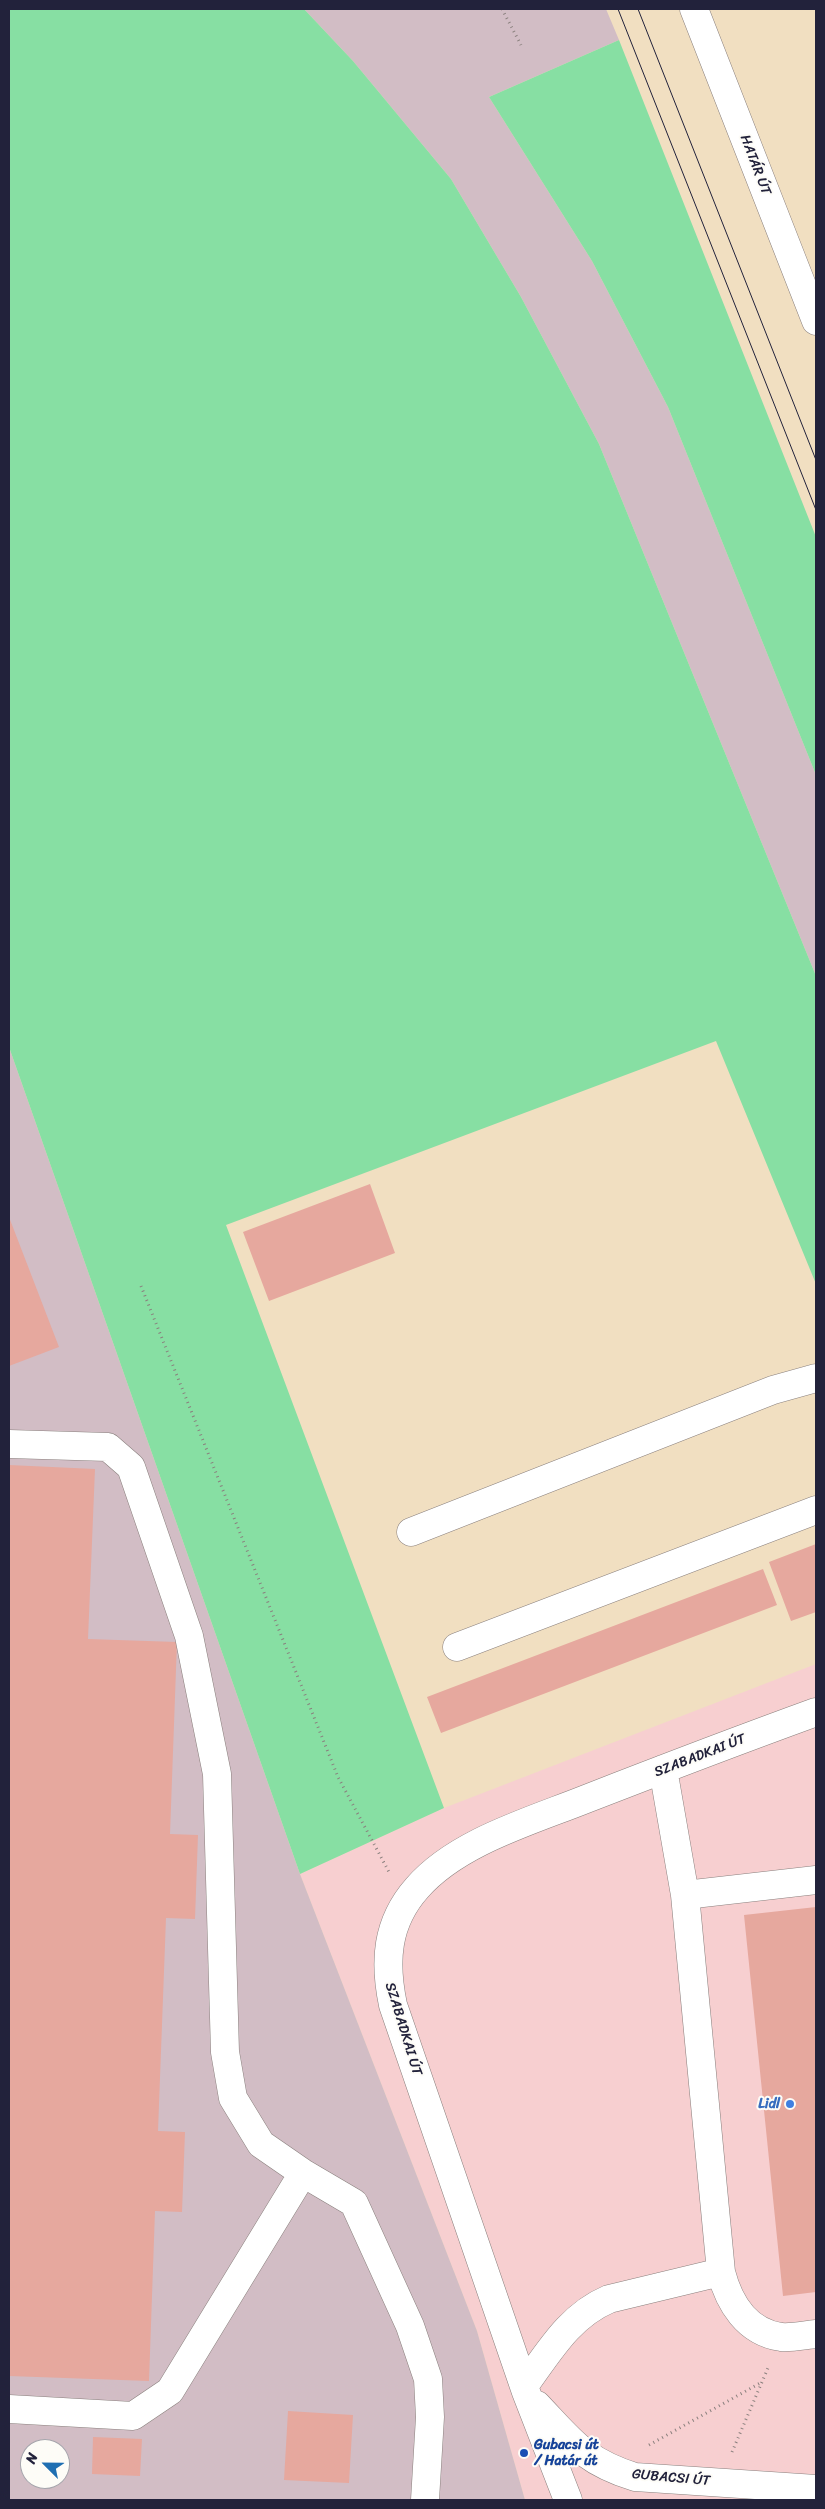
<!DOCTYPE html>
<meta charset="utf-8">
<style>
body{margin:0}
#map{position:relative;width:825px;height:2509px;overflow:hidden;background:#f1dfc1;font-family:Sriracha,sans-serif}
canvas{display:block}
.frame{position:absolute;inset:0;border:10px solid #22223b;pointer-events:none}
.north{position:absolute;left:20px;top:2439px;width:50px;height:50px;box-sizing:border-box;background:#fdfcf7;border:1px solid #a5a5ac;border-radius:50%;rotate:293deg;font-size:14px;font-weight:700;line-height:20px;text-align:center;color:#22223b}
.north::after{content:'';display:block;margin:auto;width:18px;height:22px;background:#1f6fb2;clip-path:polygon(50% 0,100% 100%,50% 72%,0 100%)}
</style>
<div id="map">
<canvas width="825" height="2509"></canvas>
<div class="frame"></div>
<div class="north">N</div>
</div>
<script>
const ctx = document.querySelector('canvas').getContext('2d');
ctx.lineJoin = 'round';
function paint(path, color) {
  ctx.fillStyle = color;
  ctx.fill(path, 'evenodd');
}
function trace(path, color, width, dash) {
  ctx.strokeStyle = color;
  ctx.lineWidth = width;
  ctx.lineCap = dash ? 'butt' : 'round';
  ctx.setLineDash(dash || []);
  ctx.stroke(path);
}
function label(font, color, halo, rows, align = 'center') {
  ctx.font = font + ' Sriracha,sans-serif';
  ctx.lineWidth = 4;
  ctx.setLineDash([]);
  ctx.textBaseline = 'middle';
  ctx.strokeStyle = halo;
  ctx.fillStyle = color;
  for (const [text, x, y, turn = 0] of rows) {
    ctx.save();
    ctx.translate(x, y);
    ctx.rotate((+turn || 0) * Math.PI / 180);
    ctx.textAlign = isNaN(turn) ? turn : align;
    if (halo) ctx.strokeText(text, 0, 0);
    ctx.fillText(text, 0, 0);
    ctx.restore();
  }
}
paint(new Path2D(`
 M816 1664V2500H525L477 2331 300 1874 444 1808Z`), '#f7cfd0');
paint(new Path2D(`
 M304 9H606L619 40 489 97 592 261 668 407 816 775V976L599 444 521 297 451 179 353 61Z
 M9 1047 300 1874 477 2331 525 2500H9ZM30 2449H60V2479H30Z`), '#d2bdc5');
paint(new Path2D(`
 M9 9H304L353 61 451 179 521 297 599 444 816 976V1284L716 1041 226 1225 444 1808 300 1874 9 1047Z
 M619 40 816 537V775L668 407 592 261 489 97Z`), '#87dfa3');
paint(new Path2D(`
 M370 1184 395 1253 269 1301 243 1232Z
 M9 1217 59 1347 9 1366Z
 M9 1465 95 1469 88 1639 177 1642 170 1834 198 1835 195 1919 166 1918 158 2131 185 2132 182 2212 155 2211 149 2381 9 2376Z
 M816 1544V1612L791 1621 769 1562Z
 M763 1569 777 1605 441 1733 427 1697Z
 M816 1907V2292L783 2296 744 1915Z
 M288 2411 353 2415 349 2483 284 2480Z
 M93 2437 142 2439 140 2476 92 2474Z`), '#e6a89e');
const minor = new Path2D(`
 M9 1444 108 1447 131 1467 189 1636 217 1774 225 2052 233 2098 261 2144 303 2173 354 2203 410 2326 428 2379 430 2417 425 2500
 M411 1532 773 1390 816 1378
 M457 1647 816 1510
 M663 1769 685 1895 721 2272C729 2303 747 2332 781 2337 792 2338 805 2335 816 2334
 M685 1895 816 1880
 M524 2386C549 2352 569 2316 609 2299L721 2272
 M537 2405C572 2442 584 2461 635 2477L816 2489
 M9 2409 133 2416 170 2391 303 2173
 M568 2500 526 2392 393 2005C384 1962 386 1923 417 1888 457 1842 531 1821 586 1799 663 1769 739 1740 816 1712`);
const major = new Path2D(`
 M694 9 816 321`);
trace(minor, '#8a807e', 29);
trace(major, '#8a807e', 29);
trace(new Path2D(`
 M502 9 521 45
 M141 1286 338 1777 389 1872
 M649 2445 762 2382
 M732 2452 768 2368`), '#8a807e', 3, [1, 4]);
trace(minor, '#fff', 28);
trace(major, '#fff', 28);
trace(new Path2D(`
 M618 9 816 510
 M638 9 816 460`), '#22223b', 1);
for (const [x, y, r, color] of [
 [790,2104,5,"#3f7fe0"],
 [524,2453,5,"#1a4fb4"]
]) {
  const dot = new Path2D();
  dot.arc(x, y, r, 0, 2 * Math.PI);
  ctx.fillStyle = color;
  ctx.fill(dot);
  trace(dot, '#fdfcf7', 2);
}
label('14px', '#22223b', '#fdfcf7', [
 ["HATÁR ÚT",755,165,69],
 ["SZABADKAI ÚT",700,1756,-21],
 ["SZABADKAI ÚT",403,2029,73],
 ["GUBACSI ÚT",671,2478,5]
]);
label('bold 14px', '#366cbe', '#fdfcf7', [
 ["Lidl",780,2104]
], 'right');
label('bold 14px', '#164399', '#fdfcf7', [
 ["Gubacsi út",534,2445],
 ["/ Határ út",534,2461]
], 'left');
</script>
